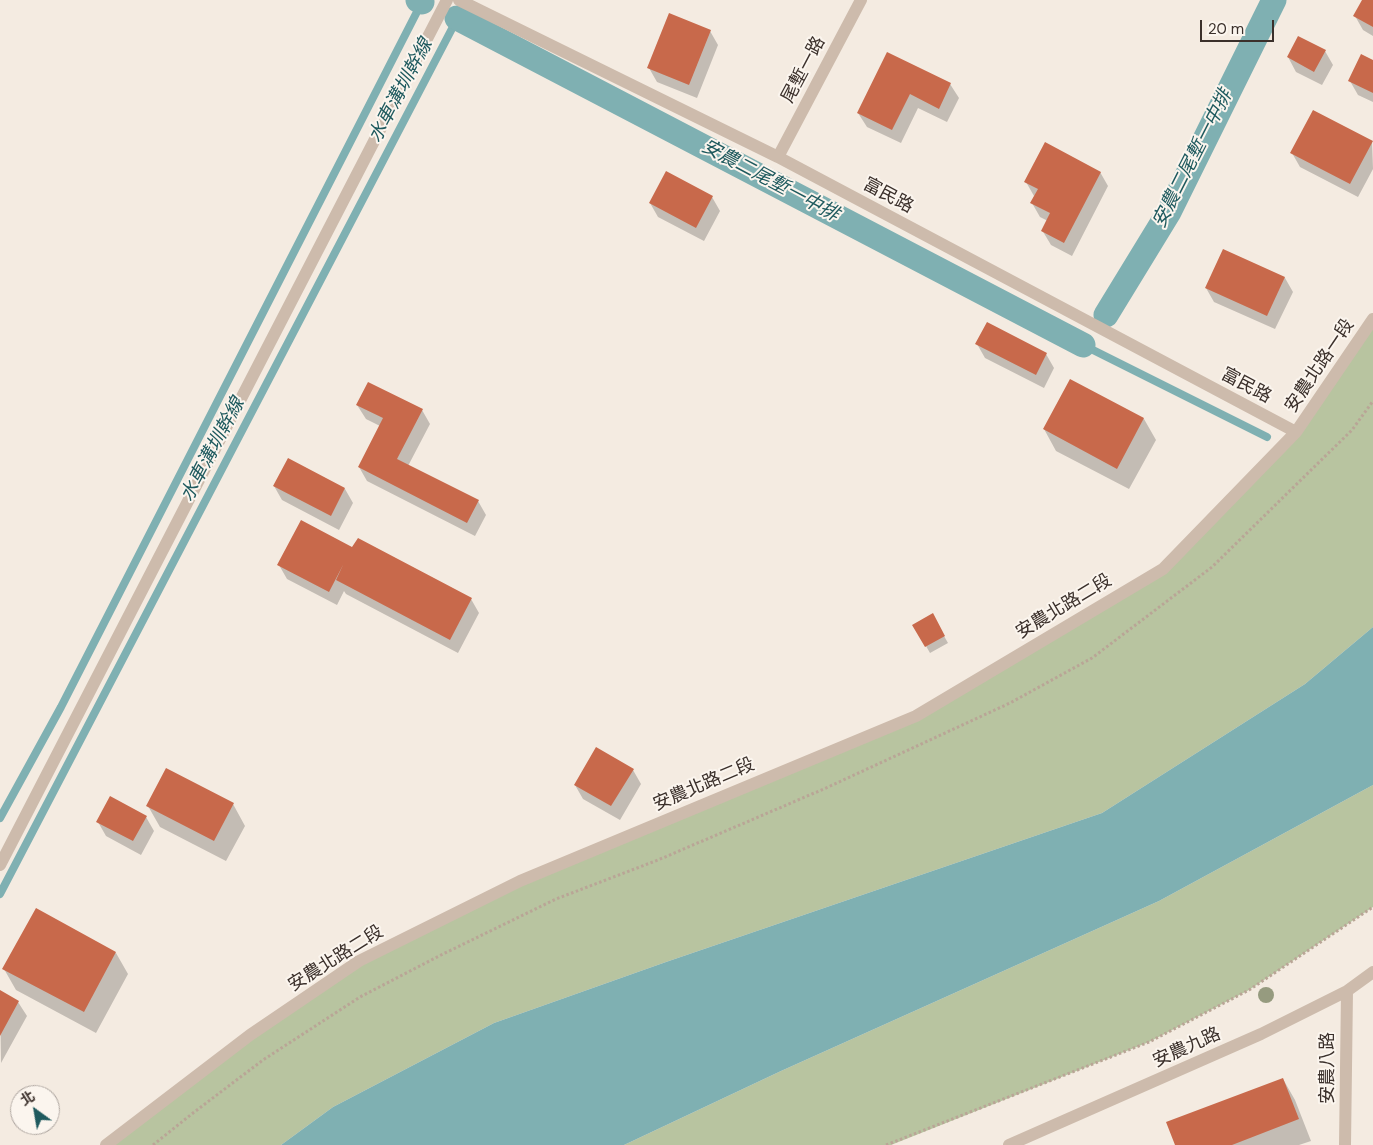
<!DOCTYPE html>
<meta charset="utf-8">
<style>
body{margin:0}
#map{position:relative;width:1373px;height:1145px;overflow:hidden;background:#f4ebe1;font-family:"DM Sans","Noto Sans TC",sans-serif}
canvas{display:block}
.north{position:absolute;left:10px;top:1085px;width:50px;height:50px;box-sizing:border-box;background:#fbf5ee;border:1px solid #aea6a0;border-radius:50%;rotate:328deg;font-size:14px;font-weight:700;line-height:20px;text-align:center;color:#3b302b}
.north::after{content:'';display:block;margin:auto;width:18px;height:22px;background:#1f5a5e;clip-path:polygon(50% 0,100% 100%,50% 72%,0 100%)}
.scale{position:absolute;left:1200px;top:20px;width:74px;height:22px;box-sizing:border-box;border:2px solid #3b302b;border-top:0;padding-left:6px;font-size:15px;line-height:18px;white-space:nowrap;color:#3b302b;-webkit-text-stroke:4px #fbf5ee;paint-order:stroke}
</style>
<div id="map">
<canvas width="1373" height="1145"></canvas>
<div class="north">北</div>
<div class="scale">20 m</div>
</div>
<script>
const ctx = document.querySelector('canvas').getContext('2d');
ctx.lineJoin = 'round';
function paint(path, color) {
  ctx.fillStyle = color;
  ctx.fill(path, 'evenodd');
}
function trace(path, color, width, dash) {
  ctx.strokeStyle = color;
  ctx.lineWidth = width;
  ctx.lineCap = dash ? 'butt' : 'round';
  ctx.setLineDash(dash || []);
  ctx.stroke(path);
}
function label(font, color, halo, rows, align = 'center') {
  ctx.font = font + ' "DM Sans","Noto Sans TC",sans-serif';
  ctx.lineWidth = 4;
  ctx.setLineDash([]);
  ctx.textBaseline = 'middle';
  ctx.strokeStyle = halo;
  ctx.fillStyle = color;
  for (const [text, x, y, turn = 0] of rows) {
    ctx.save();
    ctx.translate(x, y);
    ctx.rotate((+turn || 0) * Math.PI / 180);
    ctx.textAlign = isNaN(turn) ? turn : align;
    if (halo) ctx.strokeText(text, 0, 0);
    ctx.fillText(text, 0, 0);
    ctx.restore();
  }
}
paint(new Path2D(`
 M1373 319V627L1305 684 1102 813 666 962 494 1023 333 1107 281 1145H106L359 961 520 881 916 716 1163 569 1296 432Z
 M1373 785V907L1249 990 1149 1042 891 1145H624L781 1071 1159 901Z`), '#b8c4a0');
paint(new Path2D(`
 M1373 627V785L1159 901 781 1071 624 1145H281L333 1107 494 1023 666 962 1102 813 1305 684Z`), '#7fb0b2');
paint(new Path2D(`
 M1363 0H1373V36L1363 30 1355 16Z
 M710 31 718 45 697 98 657 82 649 68Z
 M1325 51 1333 65 1322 85 1296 72 1288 57Z
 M887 54 950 84 959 98 947 122 918 108 901 143 867 127 858 113Z
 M1373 61V102L1358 95 1350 81Z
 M1372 142 1373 169 1358 197 1300 167 1292 153Z
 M1100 172 1108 186 1072 256 1051 245 1042 230 1048 221 1040 217 1032 203 1034 196 1026 182Z
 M712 197 720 211 704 241 658 217 650 203Z
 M1223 251 1285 278 1293 292 1275 329 1214 302 1206 288Z
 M977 344 1046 354 1054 368 1044 388 985 358Z
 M1070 381 1144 419 1156 440 1129 489 1056 451 1044 429Z
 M357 405 422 410 430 424 408 466 478 501 486 515 475 536 367 481 359 467 380 426 366 419Z
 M274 486 345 489 353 503 339 530 282 500Z
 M353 549 471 599 479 613 458 653 346 594 344 591 337 605 287 579 279 565Z
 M932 615 948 643 930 653 914 625Z
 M633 770 641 784 620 820 583 799 575 785Z
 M233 804 245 826 226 861 160 827 148 806Z
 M146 817 154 831 141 855 106 836 98 822Z
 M116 953 128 974 96 1033 16 990 4 969Z
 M0 992 18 1002 27 1016 1 1063Z
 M1283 1079 1295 1100 1311 1141 1299 1145H1176Z`), '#0003');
trace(new Path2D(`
 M1083 345 1267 437
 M0 818 61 707 422 2
 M0 894 456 21`), '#7fb0b2', 8);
trace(new Path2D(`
 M418 0 422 2
 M457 18 1083 345
 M1106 315 1169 212 1274 0`), '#7fb0b2', 25);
paint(new Path2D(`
 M1362 0H1373V27L1353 16Z
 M669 13 711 30 689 85 647 68Z
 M1298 36 1326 50 1314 72 1287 57Z
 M887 52 951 83 939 109 910 94 892 130 857 113Z
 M1361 54 1373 60V93L1348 81Z
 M1313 110 1373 141 1350 184 1290 153Z
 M1045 142 1101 172 1064 243 1041 231 1050 213 1030 203 1038 189 1024 182Z
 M666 171 713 196 696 228 649 203Z
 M1223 249 1285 277 1267 316 1205 288Z
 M987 322 1047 353 1036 375 975 344Z
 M1070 379 1144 418 1117 469 1043 429Z
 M368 382 423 409 397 459 479 500 467 523 358 467 383 418 356 405Z
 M288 458 345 488 331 516 273 486Z
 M301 520 352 547 358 538 472 598 450 640 336 580 343 565 329 592 277 565Z
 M933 613 945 636 925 647 912 625Z
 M596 747 634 769 611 806 574 785Z
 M166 768 234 803 214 841 146 806Z
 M110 796 147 816 133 841 96 822Z
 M36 908 116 952 84 1012 2 969Z
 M0 990 19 1001 0 1036Z
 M1283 1078 1299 1119 1232 1145H1175L1166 1122Z`), '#c8694b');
trace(new Path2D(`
 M153 1145 193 1113 263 1060 360 997 441 955 556 899 658 860 826 788 1010 703 1092 658 1212 567 1352 430 1373 401
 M886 1145 1149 1042 1249 990 1373 907`), '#b9a596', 3, [2.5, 2.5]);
trace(new Path2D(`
 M459 0 778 157 1296 432
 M778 157 861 0
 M0 865 447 0
 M106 1145 250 1035 359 961 520 881 916 716 1163 569 1296 432 1373 319
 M1009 1145 1261 1034 1347 991 1373 972
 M1345 1145 1347 991`), '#cdbbac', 12);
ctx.fillStyle = '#969b7f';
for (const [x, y] of [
 [1266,995]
]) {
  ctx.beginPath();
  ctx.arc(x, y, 8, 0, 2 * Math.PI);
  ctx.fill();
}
label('18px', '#3b302b', '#fbf5ee', [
 ["尾塹一路",804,70,-62],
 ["富民路",888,196,28],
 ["安農北路一段",1320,366,-56],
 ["富民路",1246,386,28],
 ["安農北路二段",1064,607,-31],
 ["安農北路二段",704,785,-23],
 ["安農北路二段",336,959,-32],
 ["安農九路",1187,1048,-24],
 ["安農八路",1328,1068,-90]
]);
label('italic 19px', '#1f5a5e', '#fbf5ee', [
 ["水車溝圳幹線",401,91,-62],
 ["安農二尾塹一中排",1193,159,-63],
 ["安農二尾塹一中排",770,181,28],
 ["水車溝圳幹線",213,450,-62]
]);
</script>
